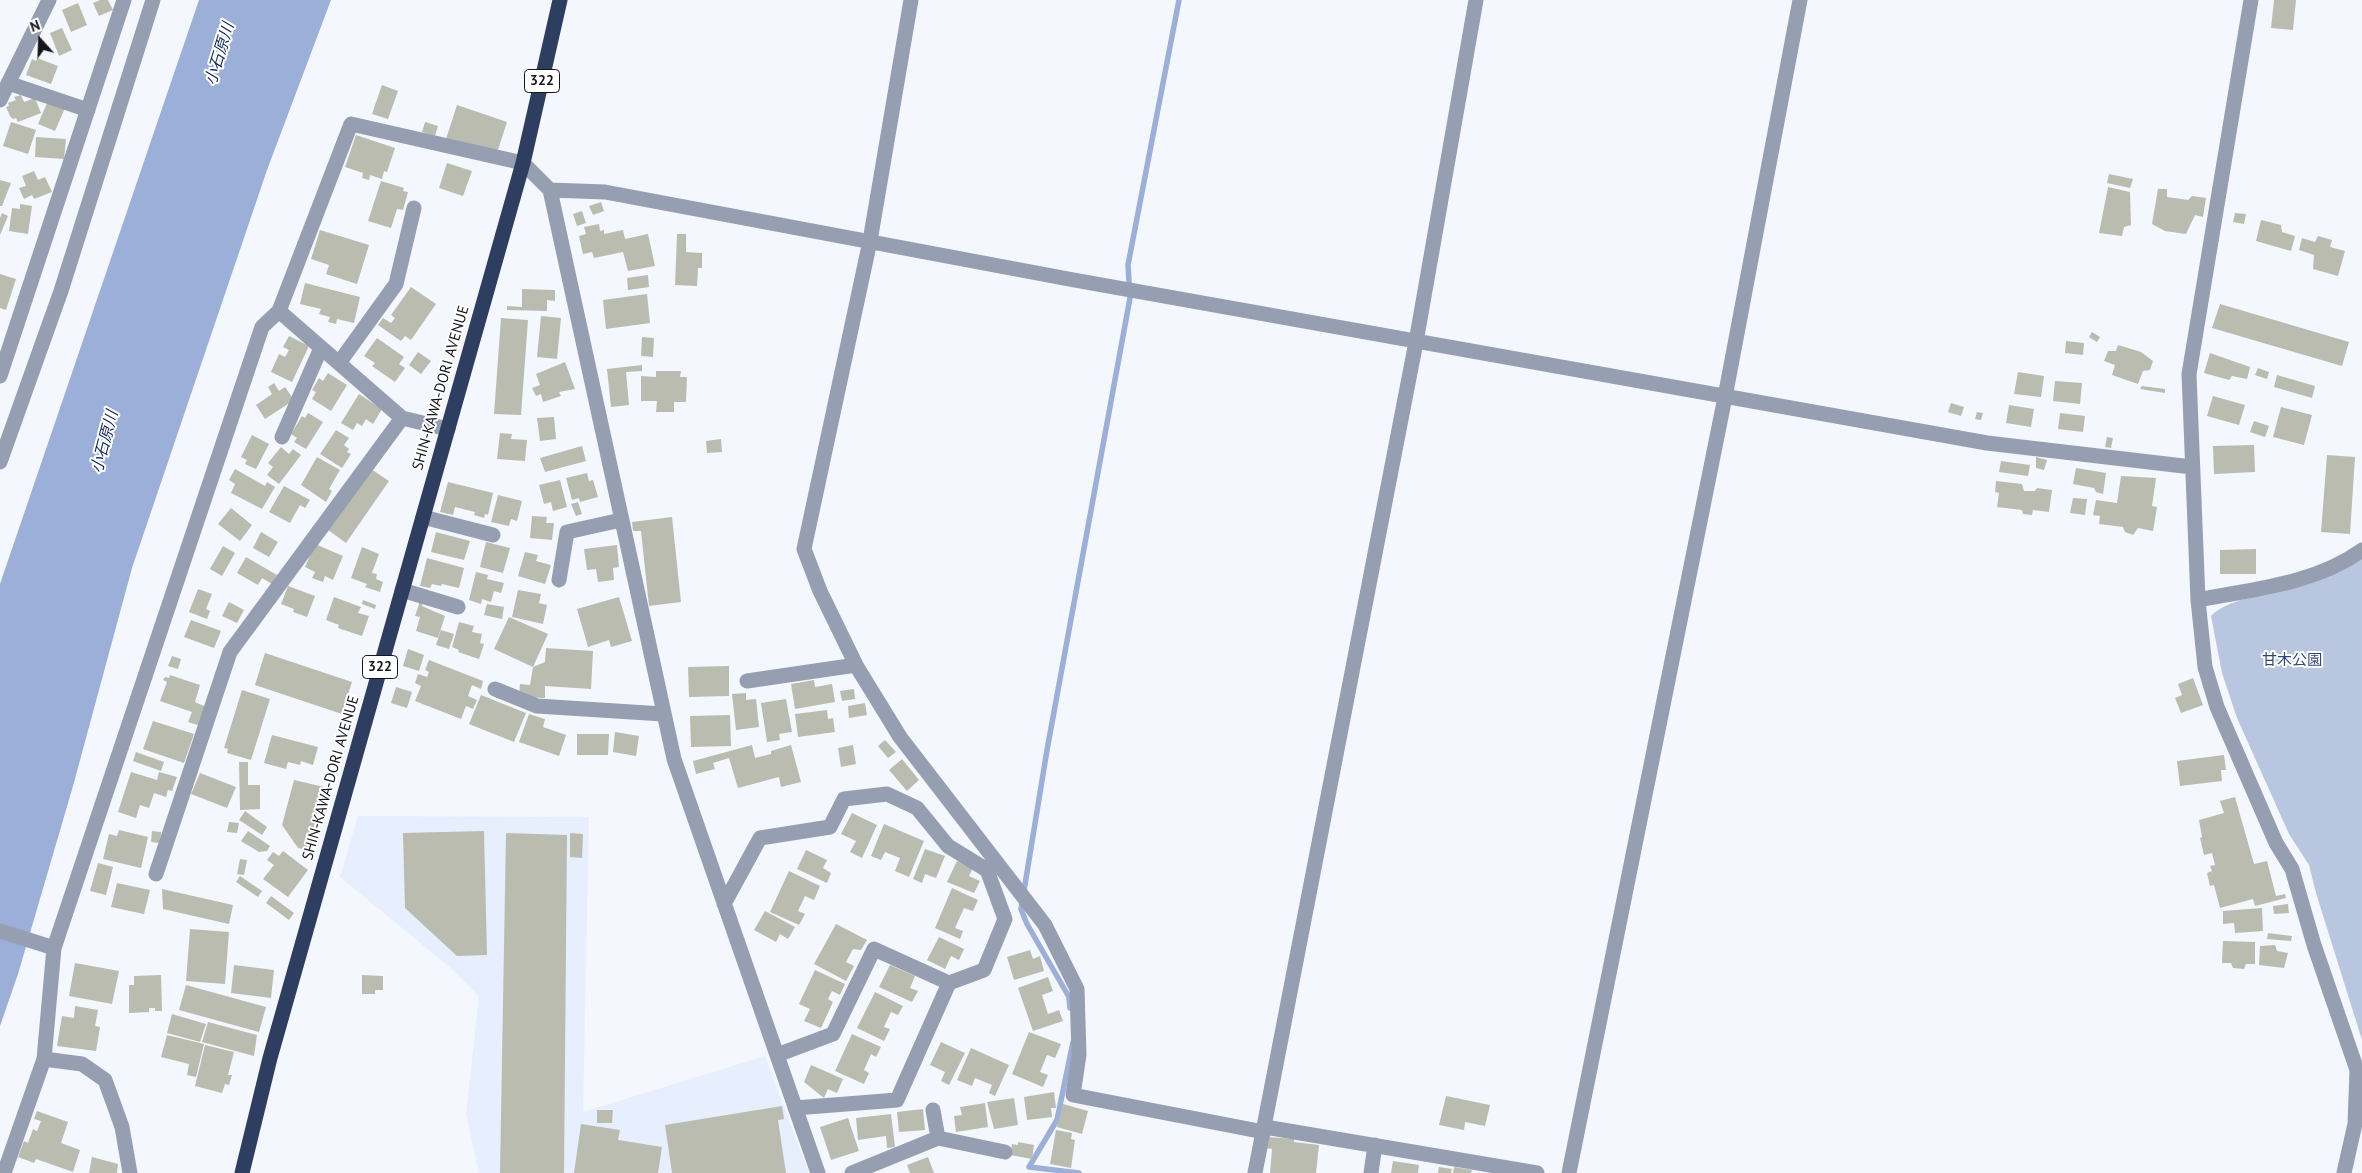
<!DOCTYPE html>
<meta charset="utf-8">
<style>
body{margin:0}
#map{position:relative;width:2362px;height:1173px;overflow:hidden;background:#f4f7fe;font-family:"PT Sans",sans-serif}
canvas{display:block}
.north{position:absolute;left:15px;top:15px;width:50px;height:50px;-webkit-text-stroke:4px #fff;paint-order:stroke;rotate:340deg;font-size:14px;font-weight:700;line-height:20px;text-align:center;color:#14161a}
.north::after{content:'';display:block;margin:auto;width:18px;height:22px;background:#14161a;clip-path:polygon(50% 0,100% 100%,50% 72%,0 100%)}
</style>
<div id="map">
<canvas width="2362" height="1173"></canvas>
<div class="north">N</div>
</div>
<script>
const ctx = document.querySelector('canvas').getContext('2d');
ctx.lineJoin = 'round';
function paint(path, color) {
  ctx.fillStyle = color;
  ctx.fill(path, 'evenodd');
}
function trace(path, color, width, dash) {
  ctx.strokeStyle = color;
  ctx.lineWidth = width;
  ctx.lineCap = dash ? 'butt' : 'round';
  ctx.setLineDash(dash || []);
  ctx.stroke(path);
}
function label(font, color, halo, rows, align = 'center') {
  ctx.font = font + ' "PT Sans","Noto Sans JP",sans-serif';
  ctx.lineWidth = 4;
  ctx.setLineDash([]);
  ctx.textBaseline = 'middle';
  ctx.strokeStyle = halo;
  ctx.fillStyle = color;
  for (const [text, x, y, turn = 0] of rows) {
    ctx.save();
    ctx.translate(x, y);
    ctx.rotate((+turn || 0) * Math.PI / 180);
    ctx.textAlign = isNaN(turn) ? turn : align;
    if (halo) ctx.strokeText(text, 0, 0);
    ctx.fillText(text, 0, 0);
    ctx.restore();
  }
}
paint(new Path2D(`
 M358 816 589 817 583 1112 765 1056 809 1173H479L466 1114 479 996 453 970 340 877Z`), '#e7eefd');
paint(new Path2D(`
 M2362 558V1040L2316 893 2309 865 2289 834 2237 718 2222 673 2211 616C2229 597 2277 593 2302 586 2322 581 2345 568 2362 558Z`), '#b9c6df');
paint(new Path2D(`
 M199 0H331L267 170 132 568 73 786 18 974 0 1026V584Z`), '#9bafd9');
trace(new Path2D(`
 M1070 1008 1069 997 1027 924 1021 909 1047 750 1130 298 1128 265 1179 0
 M1073 1042 1057 1120 1029 1167 1079 1173`), '#9bafd9', 5.5);
paint(new Path2D(`
 M100 0H108L113 10 99 16 93 3Z
 M2274 0H2296L2293 30 2271 28Z
 M78 3 87 25 71 32 62 10Z
 M62 28 72 50 59 56 50 33Z
 M37 58 58 66 51 84 26 75 32 59 36 61Z
 M382 85 398 91 388 119 372 114Z
 M21 95 24 102 35 98 41 113 18 122 16 118 13 119 10 116 6 107 9 106 8 103 16 100 14 97Z
 M48 101 65 108 55 131 38 124Z
 M457 105 507 122 497 153 446 139Z
 M11 122 36 130 28 154 3 146Z
 M425 122 438 126 435 136 422 132Z
 M356 135 395 148 387 172 384 171 382 179 370 175 369 180 362 178 363 173 345 167Z
 M36 137 66 139 64 159 35 157Z
 M447 163 472 171 463 196 439 188Z
 M34 171 38 180 45 177 52 192 34 199 32 195 24 199 19 188 26 186 22 176Z
 M2109 174 2133 179 2130 188 2107 183Z
 M0 180 11 183 2 206H0Z
 M381 181 404 188 403 191 408 192 403 210 397 209 391 228 368 221Z
 M2108 187 2130 192 2131 225 2124 227 2122 236 2099 233Z
 M2158 189H2167V197L2188 200 2192 196 2206 198 2203 217 2195 215 2186 234 2165 231 2152 224Z
 M601 202 604 211 593 215 589 206Z
 M20 204 32 206 28 234 9 231 12 208 20 209Z
 M582 211 586 223 577 226 573 214Z
 M2 213 8 216 0 235V218Z
 M2235 213 2246 214 2244 224 2233 222Z
 M2261 220 2281 225 2282 232 2295 236 2291 251 2256 241Z
 M599 224 600 231 604 230V234L623 230 625 239 648 234 655 266 628 271 623 252 594 258 592 252 583 254 579 236 586 234 584 227Z
 M320 230 369 245 357 284 326 274 329 265 311 259Z
 M677 234H686V252L702 253V268H698L697 286 675 285Z
 M2318 236 2332 240 2330 247 2345 251 2338 276 2313 269 2314 255 2299 250 2302 238 2315 242Z
 M0 274 16 279 6 310 0 308Z
 M648 275 649 287 628 290 627 278Z
 M305 283 360 297 354 323 337 319 336 324 328 322 330 317 319 314 321 309 300 304Z
 M411 287 436 304 411 340 405 336 401 341 378 325 383 318 391 323 395 318 391 315Z
 M522 289 555 290V301L547 300V311L507 310V306L522 307Z
 M647 294 650 323 606 329 603 300Z
 M2220 304 2349 342 2342 366 2212 328Z
 M541 316 561 318 557 359 537 357Z
 M501 318 528 320 521 415 494 414Z
 M2092 332 2100 337 2097 342 2089 337Z
 M289 336 309 346 292 382 271 372 279 354 285 357 289 350 283 347Z
 M642 337 654 338 653 357 641 356Z
 M377 338 404 357 399 364 405 368 395 382 372 366 375 363 364 356Z
 M2066 341 2084 343 2083 355 2065 353Z
 M2118 345 2141 352 2153 361 2150 370 2143 371 2138 384 2112 375 2115 365 2104 361 2108 351H2116Z
 M418 352 431 361 421 374 409 365Z
 M2210 353 2250 367 2247 379 2232 376 2229 380 2204 373Z
 M565 362 575 389 559 392 561 396 543 402 541 394 536 396 532 388 540 385 536 374Z
 M642 365V371L626 372 629 405 611 407 607 369Z
 M2258 368 2269 372 2267 379 2255 375Z
 M656 371H681L680 377H687L686 402H674V412H656L657 401H641V376L656 377Z
 M2018 372 2044 376 2041 397 2014 394Z
 M328 373 347 385 331 411 312 399 316 392 312 390 319 378 323 381Z
 M2277 375 2315 386 2312 398 2274 387Z
 M2055 381 2082 383 2080 404 2053 401Z
 M274 383 279 391 285 387 294 400 265 419 256 405 272 394 268 387Z
 M2142 386 2165 389V393L2140 389Z
 M359 394 382 409 373 424 366 419 362 426 357 423 353 430 341 423Z
 M2213 396 2245 405 2239 425 2207 416Z
 M1951 403 1964 407 1961 416 1948 412Z
 M2009 405 2034 409 2031 427 2006 423Z
 M2281 407 2312 415 2304 445 2273 437Z
 M1977 412 1983 413 1981 420 1975 419Z
 M308 413 323 422 306 449 294 442 297 438 291 434 302 416 305 418Z
 M2060 413 2085 416 2083 432 2058 429Z
 M554 417 556 439 540 441 537 418Z
 M2254 421 2269 426 2265 437 2250 432Z
 M336 430 349 438 344 445 349 449 347 452 351 454 342 468 320 454Z
 M500 433 512 434 511 439 527 440 525 461 497 459Z
 M252 435 269 444 256 469 245 464 247 460 241 457Z
 M2107 437 2113 438 2111 448 2105 447Z
 M721 439 722 452 707 453 706 441Z
 M2254 445 2255 472 2214 474 2213 446Z
 M582 446 586 461 545 472 540 458Z
 M281 447 289 454 293 449 301 455 279 484 267 475 273 467 268 463Z
 M2327 455 2355 457 2350 534 2321 532Z
 M317 457 340 470 329 489 332 491 326 502 301 485Z
 M2036 457 2047 460 2044 470 2036 468Z
 M2001 461 2030 465 2028 476 1999 472Z
 M2076 468 2106 473 2103 494 2096 492 2094 488 2073 484Z
 M235 469 265 486 267 482 275 487 262 509 231 493 235 484 229 480Z
 M371 469 389 481 346 543 328 530Z
 M587 473 589 481 593 480 598 497 580 502 579 498 572 500 566 478Z
 M2121 476 2156 478 2152 506 2157 507 2153 531 2138 528 2133 535 2125 532 2123 527 2099 524 2100 516 2093 515 2096 500 2117 503Z
 M560 480 567 507 553 511 551 502 544 504 539 485Z
 M1996 481 2022 484 2024 491H2035L2037 488 2052 490 2049 512 2033 510 2032 515 2023 514 2022 510 1997 507 1999 493 1995 492Z
 M448 482 493 493 488 515 485 514 484 518 474 515 475 512 455 507 453 515 440 512Z
 M284 486 310 500 305 508 300 505 290 523 269 512Z
 M498 495 522 501 517 521 511 519 509 526 491 522Z
 M2073 498 2087 499 2085 515 2070 513Z
 M578 502 582 514 576 516 571 504Z
 M231 508 252 525 240 541 218 524Z
 M532 516 547 517 546 523H554L552 540 530 538Z
 M672 517 681 602 649 606 641 531H633L632 522Z
 M261 532 278 542 269 557 253 548Z
 M436 532 470 541 464 560 431 552Z
 M486 542 510 548 503 573 480 567Z
 M315 544 343 556 333 580 325 576 323 582 312 578 315 572 305 567Z
 M617 545 619 567 613 568 614 580 598 582 596 569 587 570 584 549Z
 M223 546 235 553 222 576 210 569Z
 M362 547 379 554 372 573 377 574 376 579 383 582 380 592 365 587 367 584 351 578Z
 M2256 549V574H2220V550Z
 M525 552 538 555 536 561 551 565 545 584 518 576Z
 M246 557 277 575 272 584 262 578 258 585 237 573Z
 M427 558 464 568 459 588 442 584 441 586 432 584 430 588 420 586Z
 M476 572 488 575 487 579 504 583 501 593 494 591 491 602 482 599 481 604 469 600Z
 M288 586 315 596 307 617 293 612 294 609 281 604Z
 M198 589 212 594 206 609 210 611 207 619 189 612Z
 M518 590 541 594 539 603 547 605 543 624 512 617Z
 M334 597 361 607 358 613 369 616 362 636 338 628 339 625 326 620Z
 M619 597 632 641 611 647 609 640 588 647 577 609Z
 M363 600 376 605 375 609 362 604Z
 M420 601 423 602 422 606 445 616 438 638 416 631 420 617 415 616Z
 M229 602 244 610 237 623 222 616Z
 M487 604 504 607 502 619 484 615Z
 M509 617 548 634 533 667 494 649Z
 M191 620 221 631 214 648 184 637Z
 M459 622 474 626 472 632 482 634 480 643 484 644 479 659 458 652 459 650 452 647Z
 M441 630 454 634 449 649 436 645Z
 M546 648 593 651 591 689 545 686V698L519 697 520 684 530 685 533 667 545 662Z
 M408 649 424 655 419 671 403 666Z
 M265 653 352 682 342 714 255 685Z
 M172 656 181 659 178 669 168 666Z
 M429 660 483 681 481 689 472 685 468 696 477 700 473 709 466 706 461 719 415 701 421 686 415 683 418 674 427 677 429 672 425 670Z
 M729 666V696L689 697 688 667Z
 M170 675 200 685 195 702 206 707 201 726 188 722 192 712 160 701 167 682 163 680 165 677 169 678Z
 M2193 678 2203 705 2181 713 2175 698 2182 695 2178 684Z
 M814 680 815 687 832 684 835 702 795 709 791 684Z
 M396 687 412 692 407 708 391 703Z
 M854 689 855 699 842 701 840 691Z
 M242 690 270 699 251 760 227 753 228 749 224 748Z
 M746 693V700L756 699 759 727 736 730 732 694Z
 M481 695 526 713 514 742 469 724Z
 M786 699 792 732 779 734 780 740 767 742 761 703Z
 M865 703 867 715 849 718 848 706Z
 M827 710 828 719 833 718 835 732 798 737 795 714Z
 M529 714 545 719 543 727 566 735 559 756 519 742Z
 M730 715 731 746 691 747 690 716Z
 M153 721 194 734 184 763 143 749Z
 M615 732 639 736 636 756 613 752Z
 M577 734H609L608 755H577Z
 M272 735 318 747 313 765 301 761 300 765 288 762 286 769 264 763Z
 M885 740 896 752 888 758 878 746Z
 M752 745 755 758 771 754V751L791 745 801 782 781 787 779 777 738 788 729 758 713 763 715 769 696 774 693 761Z
 M853 745 856 764 841 767 838 748Z
 M136 752 164 762 161 771 133 761Z
 M2224 755 2226 770H2221L2222 781 2180 786 2177 761Z
 M902 759 919 780 907 791 889 770Z
 M239 762H248V785H260V809L240 810Z
 M131 772 157 780 159 772 177 777 172 791 168 790 166 797 154 793 149 808 140 805 136 818 118 812Z
 M200 773 236 787 227 808 191 794Z
 M294 780 324 787 308 850 298 848 282 825Z
 M2235 797 2254 864 2267 861 2276 896 2285 894 2286 898 2255 906 2253 899 2220 908 2214 885 2210 886 2207 873 2212 871 2210 866 2215 865 2212 853 2204 855 2200 838 2202 837 2199 820 2224 813 2220 801Z
 M245 811 267 827 262 835 239 820Z
 M852 813 877 825 862 858 850 852 856 841 841 834Z
 M229 822 239 823 237 833 227 832Z
 M884 824 924 841 909 877 895 871 900 858 885 852 881 860 871 856Z
 M119 830 148 837 141 868 103 859 109 834 117 836Z
 M152 831 161 832 160 843 151 842Z
 M248 831 270 846 267 851 259 852 241 841Z
 M484 831 487 955 457 956 405 908 403 833Z
 M506 833 567 835 564 1173H500Z
 M570 833 583 834 582 858 570 857Z
 M925 849 945 856 936 878 925 874 922 883 913 879Z
 M806 850 827 860 823 868 831 873 827 883 797 869Z
 M283 851 308 870 288 897 263 879 274 865 267 860 273 852 279 856Z
 M240 859 247 860 244 875 237 874Z
 M957 861 973 868 969 876 980 881 974 893 947 882Z
 M98 863 113 867 106 895 90 891Z
 M789 871 820 886 814 900 805 896 798 911 805 914 799 925 770 912Z
 M240 876 262 891 258 897 236 882Z
 M117 883 150 890 144 914 111 907Z
 M952 888 978 900 973 911 964 908 955 928 963 931 960 939 935 928Z
 M162 889 233 905 229 924 163 909Z
 M271 896 294 913 289 920 266 903Z
 M2288 904 2289 913 2274 914 2273 906Z
 M2262 908 2263 931 2235 933 2234 923 2223 924V911Z
 M765 911 795 927 788 939 780 934 776 942 754 930Z
 M836 924 867 940 861 950 853 949 846 962 854 966 846 981 814 964Z
 M190 929 229 932 225 984 186 981Z
 M2268 933 2292 936 2291 941 2267 939Z
 M939 937 964 949 959 960 951 956 945 969 927 960Z
 M2223 941 2255 942V964H2246L2244 969 2233 968 2231 963H2222Z
 M2275 945 2277 951 2288 953 2284 968 2259 965 2260 946Z
 M1030 950 1033 959 1040 956 1044 971 1014 980 1007 957Z
 M75 963 119 971 112 1004 69 996Z
 M234 965 274 970 271 998 231 993Z
 M890 965 915 976 910 988 918 991 912 1002 879 987Z
 M815 970 845 984 840 995 832 991 828 999 833 1002 821 1028 804 1021 810 1009 799 1004Z
 M161 975 162 1011H155V1008H149V1012L129 1013V985H134V976Z
 M362 975 383 976V990H375V994H362Z
 M1048 977 1053 991 1042 995 1048 1014 1059 1010 1063 1021 1033 1031 1018 988Z
 M186 985 266 1007 259 1032 179 1010Z
 M875 992 903 1006 898 1015 891 1012 884 1027 890 1029 884 1041 857 1028Z
 M75 1006 98 1010 95 1026 100 1027 96 1051 57 1046 62 1016 74 1018Z
 M172 1014 206 1024 200 1042 167 1033Z
 M208 1022 257 1035 254 1056 202 1042Z
 M1029 1032 1061 1044 1055 1058 1047 1055 1040 1072 1048 1075 1043 1087 1012 1074Z
 M852 1034 881 1047 876 1057 871 1054 864 1070 869 1073 864 1084 835 1071Z
 M167 1035 204 1044 196 1077 187 1075 189 1064 161 1057Z
 M941 1042 965 1053 949 1085 941 1081 945 1072 930 1065Z
 M205 1045 234 1052 228 1075H232L229 1085 225 1084 222 1093 195 1086Z
 M971 1048 1009 1065 995 1096 989 1093 992 1085 975 1078 972 1086 957 1080Z
 M811 1065 843 1079 837 1093 828 1089 824 1098 804 1082Z
 M1054 1092 1056 1108H1051L1052 1117 1027 1120 1024 1097Z
 M1446 1096 1490 1105 1485 1126 1465 1122 1464 1130 1439 1125Z
 M1014 1098 1018 1125 994 1129 987 1102Z
 M985 1103 988 1127 956 1132 954 1116 962 1115 960 1107Z
 M1063 1104 1088 1111 1082 1134 1057 1127Z
 M782 1106 784 1119 778 1120 786 1173H672L665 1125Z
 M923 1109 925 1130 899 1132 897 1112Z
 M597 1110H613L612 1123H597Z
 M37 1111 68 1122 61 1143 80 1150 73 1172 36 1159 34 1163 18 1157 24 1141 28 1143 33 1129 37 1131 41 1121 34 1119Z
 M891 1114 895 1147 887 1148 886 1136 858 1140 856 1118Z
 M848 1118 859 1151 831 1160 820 1127Z
 M581 1124 620 1130 618 1140 662 1147 658 1173H574Z
 M1056 1130 1072 1133 1071 1139 1075 1140 1071 1168 1050 1164Z
 M1267 1137 1294 1139V1142L1319 1145 1316 1173H1270L1272 1149 1266 1148Z
 M1018 1142 1034 1145 1032 1159 1010 1155 1012 1144 1018 1145Z
 M92 1157 118 1164 117 1173H89Z
 M928 1157 934 1173H910L907 1165Z
 M1393 1161 1419 1165 1418 1173H1391Z
 M1439 1167 1452 1169 1451 1173H1438Z
 M1454 1167 1472 1170 1471 1173H1453Z`), '#babcaf');
trace(new Path2D(`
 M911 0 870 241 804 549 820 591 857 667 900 737 1045 925 1077 989 1079 1055 1073 1095 1264 1132
 M2251 0 2189 374 2198 600 2205 667 2217 707 2276 843 2292 869 2314 945 2357 1070 2355 1124 2344 1173
 M8 83 88 110
 M0 100 49 0
 M550 190 605 192 1074 280 1987 443 2192 467
 M279 311 402 418 448 429
 M339 363 396 284 414 208
 M0 376 124 0
 M282 437 321 348
 M0 462 61 291 153 0
 M423 517 493 535
 M559 580 567 532 621 520
 M402 590 458 607
 M2198 600C2253 589 2315 584 2362 550
 M747 681 856 665
 M495 689 537 706 663 714
 M156 874 230 652 402 418
 M724 904 760 838 830 827 844 799 887 794 917 808 948 846 987 870 1005 919 984 970 949 983 897 1100 795 1108
 M0 931 54 948
 M777 1055 833 1034 874 949 949 983
 M933 1110 938 1138
 M1265 1127 1537 1173
 M4 1173 44 1059
 M130 1173 122 1127 105 1080 82 1064 44 1059 54 948 262 327 279 311 351 124 523 163 550 190 674 759 818 1173
 M852 1173 938 1138 1005 1152
 M1255 1173 1416 342 1476 0
 M1371 1173 1375 1145
 M1569 1173 1725 397 1800 0`), '#969fb1', 15);
trace(new Path2D(`
 M242 1173 270 1058 523 163 560 0`), '#2e3e61', 15);
for (const [x, y, w] of [
 [542,81,35],
 [380,667,35]
]) {
  const box = new Path2D();
  box.roundRect(x - w / 2, y - 11.5, w, 23, 4);
  ctx.fillStyle = '#fff';
  ctx.fill(box);
  trace(box, '#14161a', 1);
}
label('bold 14px', '#14161a', null, [
 ["322",542,81],
 ["322",380,667]
]);
label('15px', '#14161a', '#fff', [
 ["SHIN-KAWA-DORI AVENUE",441,388,-74],
 ["SHIN-KAWA-DORI AVENUE",331,778,-74]
]);
label('15px', '#30477c', '#fff', [
 ["甘木公園",2292,661]
]);
label('italic 16px', '#14295b', '#fff', [
 ["小石原川",220,54,-73],
 ["小石原川",105,442,-75]
]);
</script>
